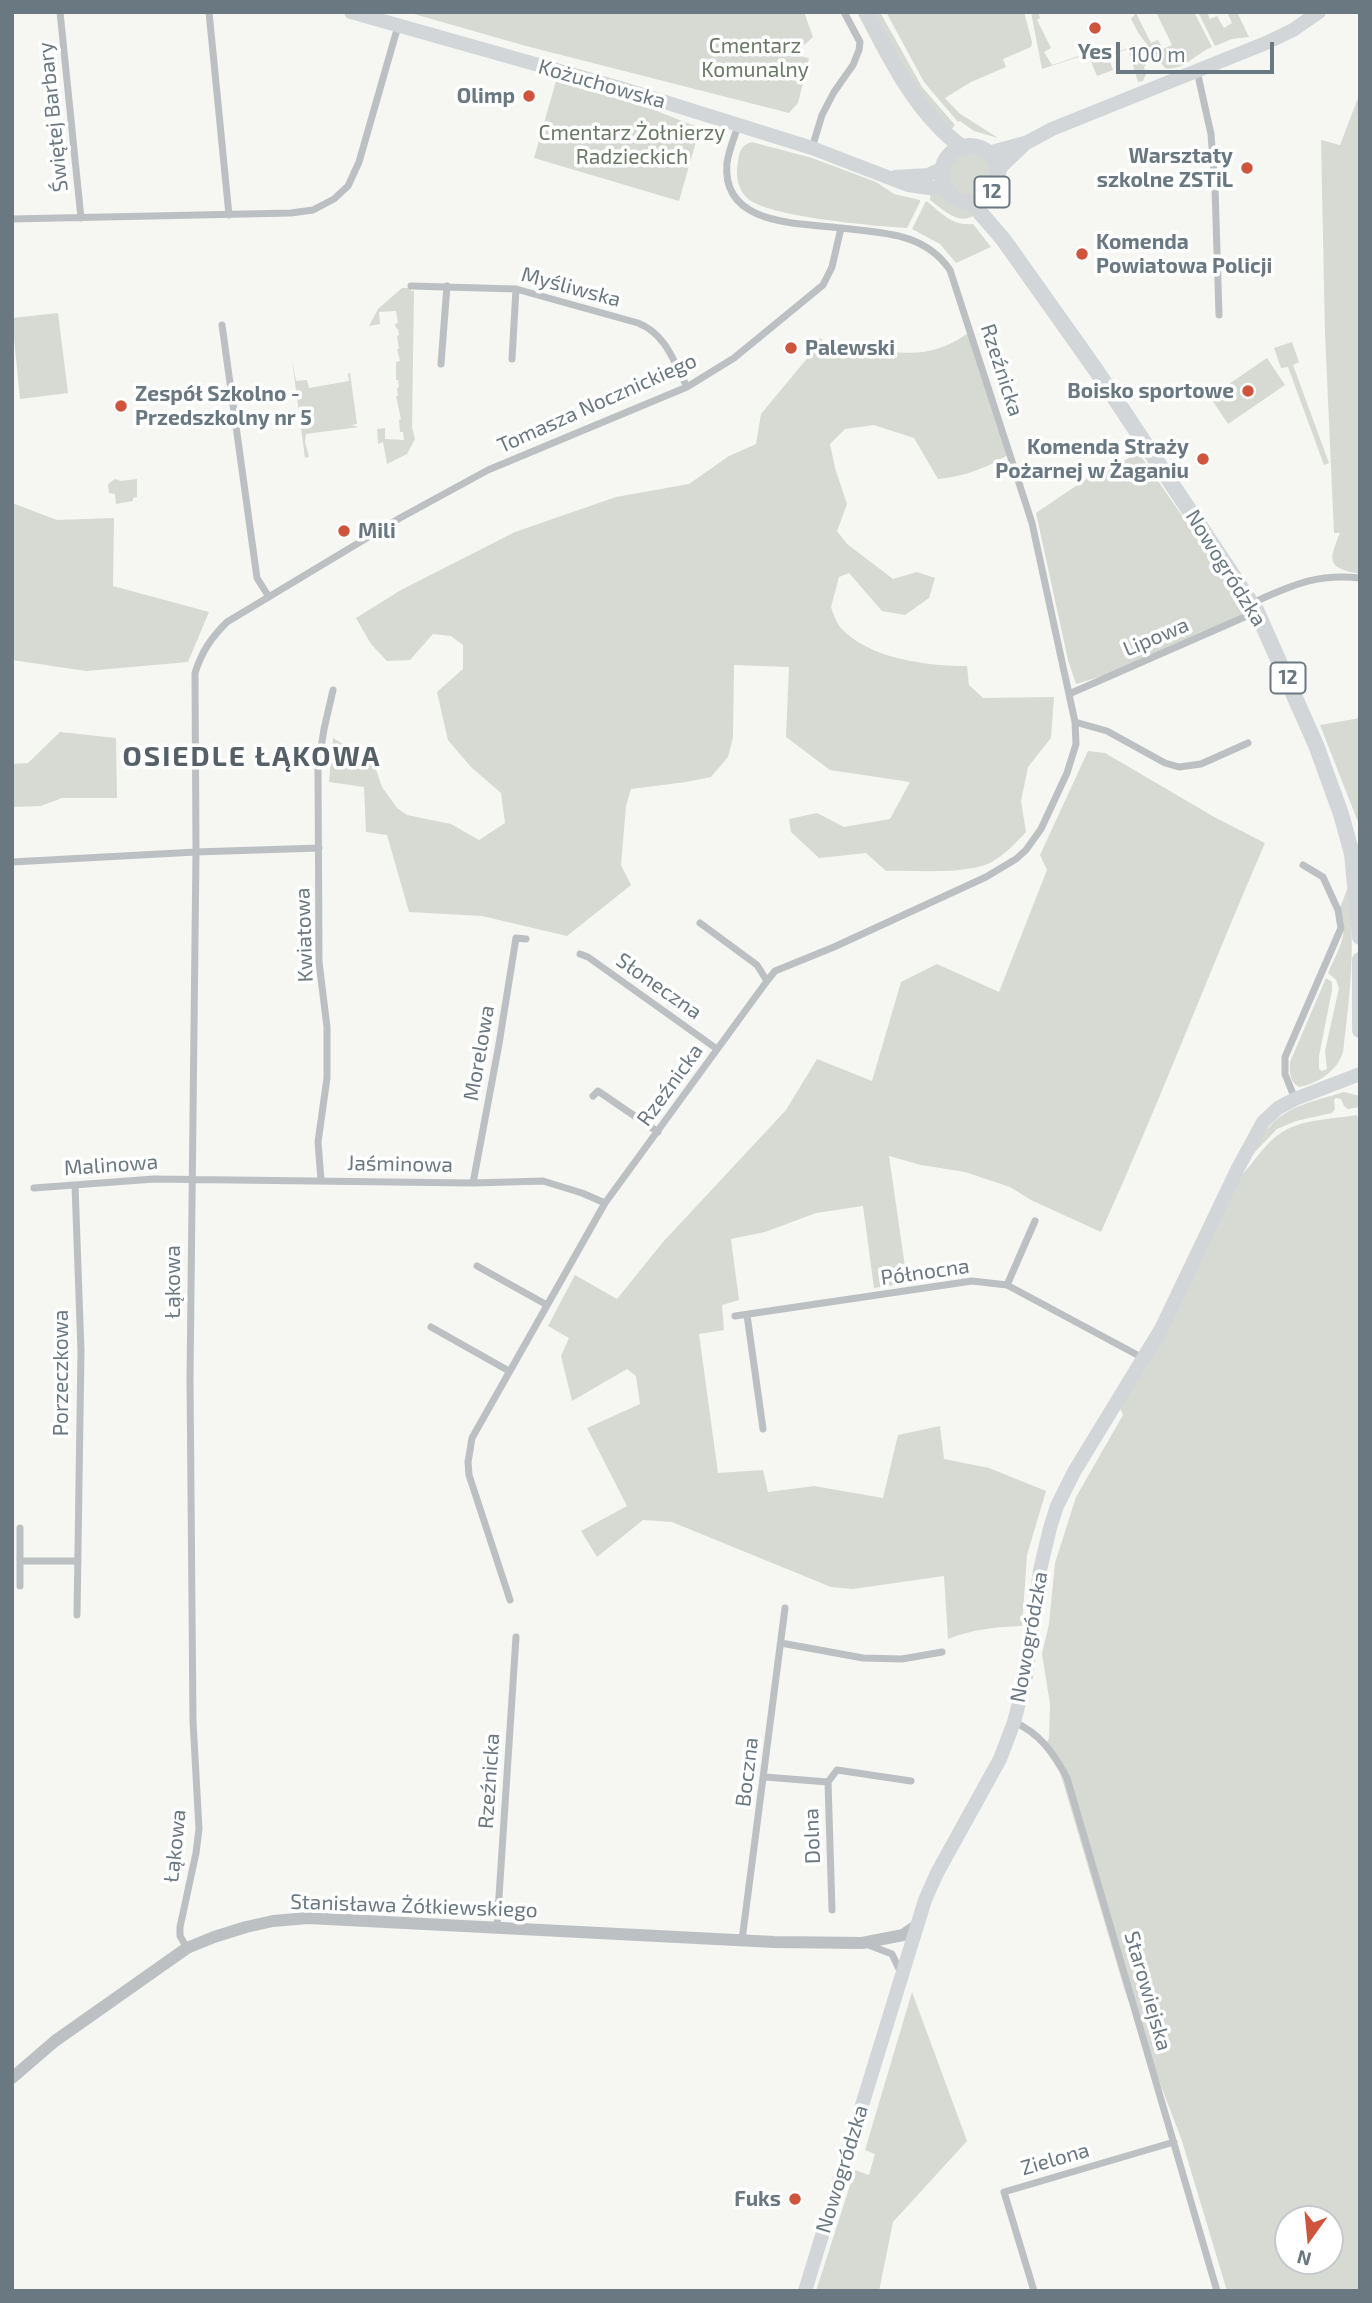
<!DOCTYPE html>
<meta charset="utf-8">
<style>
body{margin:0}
#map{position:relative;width:1372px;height:2303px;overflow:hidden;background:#f6f6f3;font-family:"Exo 2",sans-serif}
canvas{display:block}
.frame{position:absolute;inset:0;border:14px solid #697881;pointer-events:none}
.north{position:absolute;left:1274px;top:2205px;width:70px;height:70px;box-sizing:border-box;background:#fff;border:2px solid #c3c9cd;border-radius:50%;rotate:195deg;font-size:19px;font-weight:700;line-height:28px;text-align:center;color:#697881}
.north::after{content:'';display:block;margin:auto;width:24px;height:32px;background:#ce553c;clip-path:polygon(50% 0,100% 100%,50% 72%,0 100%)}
.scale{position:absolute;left:1116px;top:42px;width:158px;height:32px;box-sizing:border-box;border:4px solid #697881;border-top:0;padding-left:9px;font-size:21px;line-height:24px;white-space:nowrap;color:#697881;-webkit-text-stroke:5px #fff;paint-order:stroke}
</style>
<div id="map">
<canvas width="1372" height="2303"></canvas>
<div class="frame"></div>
<div class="north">N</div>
<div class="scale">100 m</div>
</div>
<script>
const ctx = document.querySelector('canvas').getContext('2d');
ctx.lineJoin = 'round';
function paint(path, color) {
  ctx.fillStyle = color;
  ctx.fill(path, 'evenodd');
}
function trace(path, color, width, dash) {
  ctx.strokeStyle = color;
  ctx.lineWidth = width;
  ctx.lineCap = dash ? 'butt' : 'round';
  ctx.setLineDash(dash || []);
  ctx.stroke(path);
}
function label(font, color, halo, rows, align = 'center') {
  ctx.font = font + ' "Exo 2",sans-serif';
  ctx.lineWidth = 7;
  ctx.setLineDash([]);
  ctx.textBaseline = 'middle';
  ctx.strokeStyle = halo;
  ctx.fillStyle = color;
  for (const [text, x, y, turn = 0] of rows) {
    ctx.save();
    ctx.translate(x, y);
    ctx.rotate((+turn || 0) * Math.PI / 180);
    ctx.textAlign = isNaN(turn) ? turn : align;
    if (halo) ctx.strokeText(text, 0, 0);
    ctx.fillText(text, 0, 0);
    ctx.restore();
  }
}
paint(new Path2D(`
 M407 12H804L813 37 802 47 800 56 809 58 798 103 789 113 526 46Z
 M873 12H880L922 87 955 125 950 131 920 95Z
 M886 12H1024L1032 42 1031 47 1003 59 1006 67 971 82 945 98 959 113 998 138 974 131 960 121 958 122 924 82Z
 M1031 12H1038L1040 18 1037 20 1051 48 1044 52 1052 65 1085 54C1090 53 1091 57 1094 61L1128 48 1133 50 1146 65 1144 67 1146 74 1143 81 1138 82 1128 49 1108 56 1113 70 1097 76 1088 54 1042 69Z
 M1156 12H1194L1212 47C1196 53 1183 72 1165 68L1139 34 1131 19 1136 13 1151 43 1158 40 1163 49 1172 45Z
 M1198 12H1207L1210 19 1217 16 1224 28 1232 23 1227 12H1237L1249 37 1232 39 1215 46Z
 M556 81 649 108 700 128 679 201 534 158Z
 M1360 93V574C1327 568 1328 561 1340 533H1334L1325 333 1321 140 1340 145Z
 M752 142 812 158 876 182 894 194 920 200V202L907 228C876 226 767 217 747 198 738 189 735 175 738 162 739 152 741 145 752 142Z
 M949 174a22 22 0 1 1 44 0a22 22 0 1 1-44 0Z
 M931 190C946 193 945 197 957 203 965 206 972 208 978 213 960 227 946 212 930 200Z
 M926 201C942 213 951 226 973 224L991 247 956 263 940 244 912 229Z
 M402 288H411V291H414L412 427 415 439 407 454 387 464 383 442 378 444 377 429 385 428V439L404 440 403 432H400L399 420 401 419 396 396H398L397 388 399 387 398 380H396V362L400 361 397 349H399L397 336 399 335 398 329 396 328 395 324 398 323 396 311 379 312 380 324 369 326 378 309Z
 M58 313 68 393 20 399 12 318Z
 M971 331 1011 453C987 468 966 476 938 479L914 438 874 425 845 429 830 444 835 468 847 504 837 531 847 544 893 579 917 572 935 578 929 598 905 615 882 611 849 573 839 577 831 607C833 613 836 622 840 627 868 659 928 666 967 666L969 685 983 698 1054 697 1051 738 1028 767 1021 801 1026 832C1014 845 999 861 982 866 952 874 917 870 886 871L866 853 819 858 791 832 789 819 817 813 844 827 890 819 910 782 830 770 786 737 789 667 734 665 733 737 728 757 711 777 686 782 631 789 626 806 621 865 631 885 567 936 482 916 409 912 387 835 366 832 364 787 329 782 333 738 362 756 375 767 382 787 397 808 407 815 451 824 479 840 505 823 501 793 471 767 448 740 437 692 463 669V645L451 636 433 634 410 660 387 661 371 644 356 618 401 590 515 532 616 497 689 484 729 456 756 444 761 414 814 350 820 338 837 352C893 344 919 369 971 331Z
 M1292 342 1299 362 1293 365 1329 463 1324 465 1288 367 1281 368 1274 348Z
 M1267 358 1285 385 1228 424 1210 397Z
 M292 360 296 381 307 380 309 388 349 381 348 374 350 373 357 424 351 425 359 427 306 434 305 442 309 457 305 458Z
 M1138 452 1223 575 1245 611 1244 614 1105 675 1076 684 1068 660 1036 513 1092 475 1098 477Z
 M115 479 121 481 137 479V497L133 498V501L116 504 115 494 109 493 108 484Z
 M12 503 57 520 114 518 113 586 209 612 188 662 86 671 12 660Z
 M1360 718V827L1320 725Z
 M60 732 116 738 117 798H62L41 806 12 807V764L28 763Z
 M1088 751 1105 753 1216 818 1265 843C1209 972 1159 1104 1101 1232L1031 1200 1010 1187 965 1172 921 1165 889 1156 906 1274C899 1287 887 1286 874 1288L863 1206 816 1213 765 1232 731 1239 739 1300 722 1305 724 1330 699 1334 718 1473 763 1470 768 1492 814 1486 883 1498 898 1435 940 1426 944 1459 989 1468 1046 1491 1027 1555 1022 1626C996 1627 973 1629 948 1639L944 1576 853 1589 831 1587 672 1522 643 1520 597 1557 581 1531 627 1506 587 1428 640 1404 636 1376 627 1369 572 1401 561 1356 569 1338 548 1326 575 1275 617 1299 663 1242 786 1110 817 1059 872 1081 901 982 937 964 999 992 1047 870 1040 855Z
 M1348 887C1356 944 1350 995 1343 1052 1337 1071 1319 1083 1299 1087 1290 1082 1289 1072 1290 1062L1326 978 1332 982V990L1319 1056V1069L1322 1071 1327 1069 1325 1051 1339 988 1336 980 1328 973C1338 950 1350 934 1340 908Z
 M1344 1092 1360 1096V1107L1348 1109 1344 1106 1341 1099 1336 1098 1334 1100 1335 1109 1332 1113 1296 1121 1277 1129 1253 1154C1258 1145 1262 1134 1270 1126 1288 1105 1319 1100 1344 1092Z
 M1357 1115V1117L1360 1116V2291H1227L1182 2141 1125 1991 1057 1762 1046 1744 1049 1738 1050 1704 1042 1654 1049 1624 1055 1563 1076 1497 1123 1415 1120 1408 1241 1176C1254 1162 1266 1142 1282 1132 1303 1119 1333 1119 1357 1115ZM1288 2219H1330V2261H1288Z
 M912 1992 967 2141 893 2222 879 2291H816L855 2170 869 2175 875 2154 865 2150Z`), '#d6dad3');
trace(new Path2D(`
 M60 12 81 218
 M209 12 229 215
 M1197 71 1211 134 1215 188 1219 315
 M812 148 822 115 834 92 853 65 859 50 860 42 844 12
 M12 219 291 213 313 210 334 199 348 186 359 162 398 26
 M411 286 516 289 638 323C666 334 674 362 687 387
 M222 325 257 578 269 597
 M512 359 516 289
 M441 364 447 286
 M1252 603C1291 586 1316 573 1360 578
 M1069 694 1256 612
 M1075 722 1107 731 1165 763 1179 767 1201 764 1248 743
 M12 862 196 852 319 848
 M700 923 757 965 767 981
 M580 954 588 957 717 1049
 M593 1096 598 1091 658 1132
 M1295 1099 1285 1074V1057L1341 928 1338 910 1323 877 1303 865
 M321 1180 318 1142 327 1078V1027L319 962 318 769 324 729 333 690
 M473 1183 499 1044 516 938 526 939
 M75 1185 81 1351 77 1615
 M34 1188 154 1179 473 1183 543 1181 582 1193 605 1203
 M477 1266 547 1305
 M1007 1285 1035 1221
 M747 1315 763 1429
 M735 1316 972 1281 1007 1285 1143 1358
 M431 1327 509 1371
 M20 1528V1561H78
 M20 1586V1561
 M510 1600 469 1475 468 1462 472 1438 605 1203 767 981 775 971 834 947 986 877 1016 859 1026 850 1041 829 1067 773 1076 744 1075 722 1032 523 950 270C924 232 882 233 841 228
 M781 1643 863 1658 902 1659 942 1652
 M1014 1722C1040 1733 1054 1754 1067 1778L1217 2291
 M765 1777 828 1782 832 1910
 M828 1782 837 1770 911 1781
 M497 1927 516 1637
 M742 1940 785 1608
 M866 1944 892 1954 900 1971
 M187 1948 180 1936V1927L196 1853 199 1829 193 1721 190 1379 196 852 195 673C202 651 211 638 227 622L400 518 488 470 687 387 734 358 823 285 832 267 841 228C799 223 721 226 727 163 729 150 734 138 738 126
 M1034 2291 1004 2192 1174 2142`), '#bcc0c3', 7);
trace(new Path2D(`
 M12 2078 55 2041 187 1948 214 1937 246 1927 273 1921 308 1918 774 1942 862 1943 903 1935 916 1926`), '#bcc0c3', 12);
trace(new Path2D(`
 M351 12 620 88 812 148 908 185 929 188 946 187
 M988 153 1028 142 1052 129 1266 43 1293 30 1319 12
 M998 173 1002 166 1024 145
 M895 177 928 175 943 168
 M805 2291 925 1900 937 1873 1000 1759 1014 1722 1026 1676 1040 1570 1050 1528 1057 1506 1074 1472 1161 1329 1238 1168 1263 1122 1278 1108 1295 1099 1360 1074`), '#d2d6d9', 14);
trace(new Path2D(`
 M866 12C892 62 917 114 963 148
 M942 174a28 28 0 1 1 56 0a28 28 0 1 1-56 0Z
 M971 202 1003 239 1096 370 1257 612 1316 745 1341 814 1352 854 1360 937
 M1360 960V1030`), '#d2d6d9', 16);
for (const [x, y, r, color] of [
 [1095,28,7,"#ce553c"],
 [529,96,7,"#ce553c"],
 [1247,168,7,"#ce553c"],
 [1082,254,7,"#ce553c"],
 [791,348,7,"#ce553c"],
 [1248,391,7,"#ce553c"],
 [121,406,7,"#ce553c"],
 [1203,459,7,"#ce553c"],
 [344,531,7,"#ce553c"],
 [795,2199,7,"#ce553c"]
]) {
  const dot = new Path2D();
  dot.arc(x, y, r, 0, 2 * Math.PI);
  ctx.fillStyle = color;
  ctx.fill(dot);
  trace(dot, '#fff', 2.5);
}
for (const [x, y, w] of [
 [992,192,35],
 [1288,678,35]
]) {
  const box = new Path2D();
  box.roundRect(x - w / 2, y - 15.5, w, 31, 5);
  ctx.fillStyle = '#fff';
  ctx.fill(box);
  trace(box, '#697881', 2);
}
label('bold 19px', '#697881', null, [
 ["12",992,192],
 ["12",1288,678]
]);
label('21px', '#6b7967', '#fff', [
 ["Cmentarz",755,46],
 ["Komunalny",755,70],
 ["Cmentarz Żołnierzy",632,133],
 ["Radzieckich",632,157]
]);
label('bold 21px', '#697881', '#fff', [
 ["Yes",1095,52,"center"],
 ["Olimp",515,96],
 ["Warsztaty",1233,156],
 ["szkolne ZSTiL",1233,180],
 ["Komenda",1096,242,"left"],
 ["Powiatowa Policji",1096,266,"left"],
 ["Palewski",805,348,"left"],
 ["Boisko sportowe",1234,391],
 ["Zespół Szkolno -",135,394,"left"],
 ["Przedszkolny nr 5",135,418,"left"],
 ["Komenda Straży",1189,447],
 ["Pożarnej w Żaganiu",1189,471],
 ["Mili",358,531,"left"],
 ["Fuks",781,2199]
], 'right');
label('21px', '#697881', '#fff', [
 ["Kożuchowska",602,84,16],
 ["Świętej Barbary",53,117,-96],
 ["Myśliwska",571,287,15],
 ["Rzeźnicka",1002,370,72],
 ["Tomasza Nocznickiego",597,403,-24],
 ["Nowogródzka",1226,568,58],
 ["Lipowa",1156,637,-23],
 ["Kwiatowa",304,935,-92],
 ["Słoneczna",659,986,35],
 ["Morelowa",479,1053,-80],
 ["Rzeźnicka",670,1085,-54],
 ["Jaśminowa",400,1164,1],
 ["Malinowa",111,1165,-4],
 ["Północna",925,1272,-8],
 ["Łąkowa",173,1282,-90],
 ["Porzeczkowa",61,1373,-90],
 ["Nowogródzka",1029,1637,-80],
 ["Boczna",747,1772,-83],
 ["Rzeźnicka",489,1781,-86],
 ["Dolna",812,1836,-92],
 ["Łąkowa",175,1846,-84],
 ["Stanisława Żółkiewskiego",414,1906,2],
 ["Starowiejska",1148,1991,74],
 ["Zielona",1055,2159,-16],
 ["Nowogródzka",842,2169,-73]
]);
ctx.letterSpacing = '2px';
label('bold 28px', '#566067', '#fff', [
 ["OSIEDLE ŁĄKOWA",252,757]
]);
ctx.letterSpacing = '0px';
</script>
